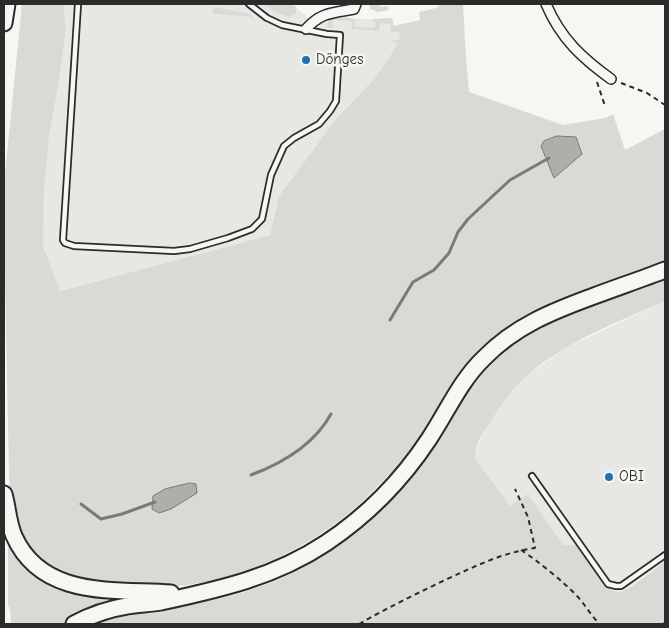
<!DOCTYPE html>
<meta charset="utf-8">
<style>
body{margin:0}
#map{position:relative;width:669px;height:628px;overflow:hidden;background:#f6f6f2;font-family:"Comic Neue",sans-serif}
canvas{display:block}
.frame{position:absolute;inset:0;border:5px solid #2b2b2b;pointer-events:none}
</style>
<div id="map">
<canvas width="669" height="628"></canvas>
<div class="frame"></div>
</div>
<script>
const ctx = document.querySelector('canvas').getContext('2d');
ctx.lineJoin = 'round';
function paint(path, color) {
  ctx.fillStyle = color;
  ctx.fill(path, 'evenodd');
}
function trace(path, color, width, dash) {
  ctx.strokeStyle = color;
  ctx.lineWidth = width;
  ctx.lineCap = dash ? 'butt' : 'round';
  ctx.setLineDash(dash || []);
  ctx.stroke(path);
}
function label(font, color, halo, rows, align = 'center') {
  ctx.font = font + ' "Comic Neue",sans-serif';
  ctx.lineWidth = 5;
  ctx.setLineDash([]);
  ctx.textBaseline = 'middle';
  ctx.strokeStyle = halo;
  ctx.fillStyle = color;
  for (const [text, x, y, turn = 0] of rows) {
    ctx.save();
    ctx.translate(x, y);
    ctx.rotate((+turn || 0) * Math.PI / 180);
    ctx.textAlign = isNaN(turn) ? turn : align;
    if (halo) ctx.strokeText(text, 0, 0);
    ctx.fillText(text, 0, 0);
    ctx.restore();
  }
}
paint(new Path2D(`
 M63 4H292L308 18 316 21 327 22 329 19 333 18 391 20 393 28 418 23 398 44 375 78 336 119 279 196 270 235 59 291 43 246 44 192 49 136 59 82 66 28Z
 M665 301V561L625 590 616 591 609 590 604 586 563 546 528 494 510 507 475 459 474 454 485 430 498 409 509 395 527 376 565 348Z`), '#e7e7e3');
paint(new Path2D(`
 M22 4H63L66 28 59 82 49 136 44 192 43 246 60 291 270 235 279 196 336 119 375 78 398 44 391 40H399L400 32H391V24L380 23 379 31 352 29V21L333 20 332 28H327L328 20C335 17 346 17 354 19L355 27 374 28 376 23 372 19 392 18 394 26 420 20 419 12 436 8 442 4H463L466 58 469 92 563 125 605 118 613 114 625 150 665 129V262C614 280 549 296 505 328 461 359 450 396 421 438 408 457 393 472 376 488 367 497 358 506 348 514 303 550 245 577 187 585 159 589 130 586 103 585 91 584 81 580 70 576 64 574 56 573 50 569 18 549 11 511 9 477L5 274V174Z
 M265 4H292L296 7V14L289 17 275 12Z
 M370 4H379L380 7 388 6 389 10 378 12 370 9Z
 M214 7 250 14 255 21 248 16 212 14Z
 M665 279V301C618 322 566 341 527 376 512 389 501 405 491 421 483 432 474 446 475 459L510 506 528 494 563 545H576L604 586C610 590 616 593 623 591 633 587 655 569 665 561V624H91C125 610 161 609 198 603 251 594 302 574 345 540 383 511 413 477 439 438 456 413 469 385 490 363 522 329 565 314 608 299 627 292 646 285 665 279Z
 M8 541C36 593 74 590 125 597L126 599 73 617 63 624H11L10 610 8 605Z`), '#d9d9d5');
const water = new Path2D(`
 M557 136 576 137 582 154 554 178 541 146 544 141Z
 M190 483 196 484 197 493 171 509 159 513 152 509 153 496 165 489Z`);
paint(water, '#aeaeab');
trace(water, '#7a7a78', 1);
trace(new Path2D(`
 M390 320 413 282 434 270 449 253 458 232 468 219 510 180 549 158
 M251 475C283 463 314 445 331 414
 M81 504 101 519 122 514 155 502`), '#7a7a78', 3);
const service = new Path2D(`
 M78 4 63 240 65 243 74 246 174 251 190 249 228 238 252 229 262 219 271 175 284 146 294 138 319 124 330 111 336 101 340 35 327 34 282 25 267 18 249 4
 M532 476 608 584 616 586H621L665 555`);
const minor = new Path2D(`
 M546 4C561 39 582 58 611 79
 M306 29C321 12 333 13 354 9L356 4`);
const motorway = new Path2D(`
 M4 23 7 4
 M4 494C8 508 8 522 14 536 42 599 115 589 171 593
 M74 624C91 615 108 609 127 606 138 604 150 604 161 602 221 589 275 577 326 543 368 515 402 480 429 439 447 412 460 381 484 358 515 326 553 311 594 296 618 287 642 279 665 270`);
trace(service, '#2b2b2b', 8);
trace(minor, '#2b2b2b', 12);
trace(motorway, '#2b2b2b', 19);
trace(new Path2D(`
 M597 82 605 106
 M621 83 647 93 665 105
 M521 550C538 561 565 583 578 597 586 606 591 616 600 624
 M359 624C387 608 416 594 445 580 476 566 501 553 535 548L528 517 515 489
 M663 624 665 623`), '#2b2b2b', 2, [5, 4]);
trace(service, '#f6f6f2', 4.5);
trace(minor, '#f6f6f2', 9);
trace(motorway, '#f6f6f2', 15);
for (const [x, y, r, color] of [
 [306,60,5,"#1f6fb2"],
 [609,477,5,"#1f6fb2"]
]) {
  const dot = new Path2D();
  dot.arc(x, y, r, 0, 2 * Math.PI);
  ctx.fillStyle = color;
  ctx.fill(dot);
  trace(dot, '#f6f6f2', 2);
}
label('15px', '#2b2b2b', '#f6f6f2', [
 ["Dönges",316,60],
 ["OBI",619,477]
], 'left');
</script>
